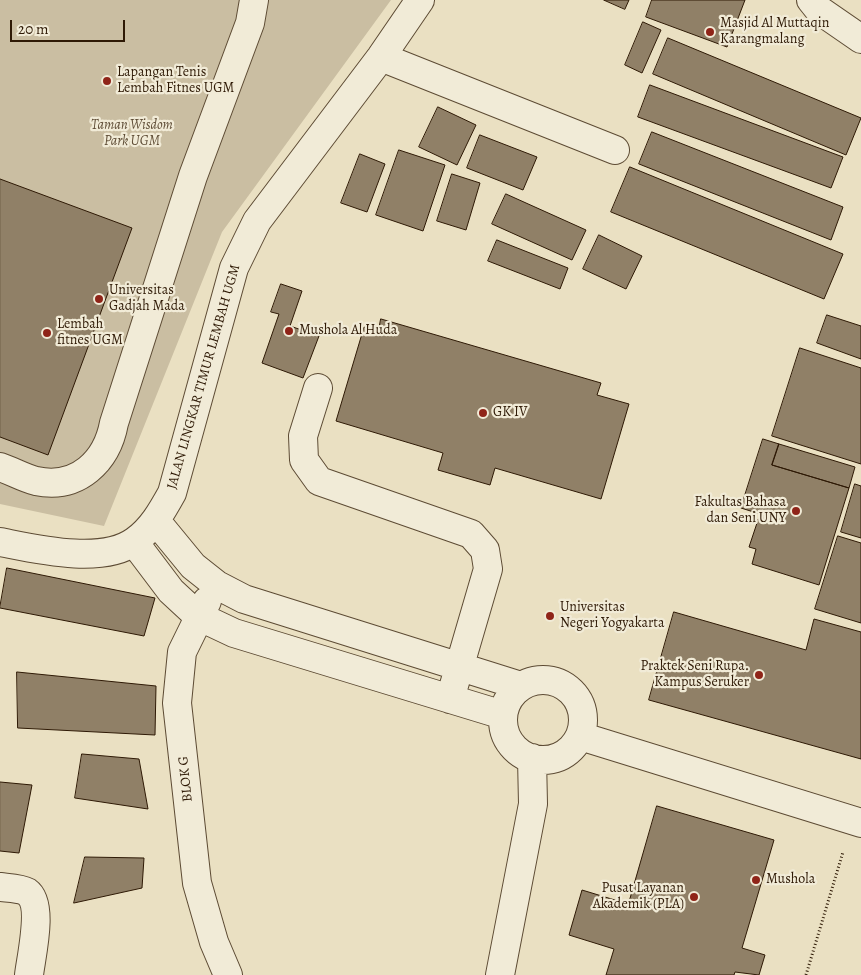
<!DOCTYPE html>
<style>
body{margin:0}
#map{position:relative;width:861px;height:975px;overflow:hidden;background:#eae0c2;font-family:Alegreya,serif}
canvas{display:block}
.scale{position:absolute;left:10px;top:20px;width:115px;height:22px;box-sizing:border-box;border:2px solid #2e1905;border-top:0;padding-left:6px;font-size:15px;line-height:18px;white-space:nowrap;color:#2e1905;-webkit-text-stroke:4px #f1ebd7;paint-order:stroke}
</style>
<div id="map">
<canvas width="861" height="975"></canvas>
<div class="scale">20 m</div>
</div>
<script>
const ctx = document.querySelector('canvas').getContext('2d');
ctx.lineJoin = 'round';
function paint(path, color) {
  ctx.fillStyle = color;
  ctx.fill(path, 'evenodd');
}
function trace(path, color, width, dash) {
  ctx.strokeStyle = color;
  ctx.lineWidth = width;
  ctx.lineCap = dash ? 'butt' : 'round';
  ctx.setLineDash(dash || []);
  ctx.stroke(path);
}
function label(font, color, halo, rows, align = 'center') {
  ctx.font = font + ' Alegreya,serif';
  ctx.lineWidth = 4.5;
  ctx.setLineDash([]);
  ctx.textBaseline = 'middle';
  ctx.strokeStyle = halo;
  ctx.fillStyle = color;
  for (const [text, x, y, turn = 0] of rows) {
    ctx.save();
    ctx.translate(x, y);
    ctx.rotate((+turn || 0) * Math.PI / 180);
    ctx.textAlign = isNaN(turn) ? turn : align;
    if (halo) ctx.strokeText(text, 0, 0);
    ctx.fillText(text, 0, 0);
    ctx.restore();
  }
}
paint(new Path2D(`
 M0 0H391L222 232 104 526 0 504Z`), '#cabea2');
const building = new Path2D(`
 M604 0H629L625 9Z
 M652 0H745L727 47 646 17Z
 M643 22 661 30 642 73 625 65Z
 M668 38 861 118 846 155 653 74Z
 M650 85 843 157 831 188 638 117Z
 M438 107 476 125 457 165 419 147Z
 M652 132 843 207 831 240 639 164Z
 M480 135 537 157 523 190 467 168Z
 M399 150 445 165 423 231 376 215Z
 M360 154 385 164 367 212 341 203Z
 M630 167 843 254 824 299 611 212Z
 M452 174 480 183 466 230 437 221Z
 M0 179 132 228 48 455 0 437Z
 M506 194 586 230 572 260 492 224Z
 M599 235 642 256 626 289 583 269Z
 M497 240 568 268 560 289 488 261Z
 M281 284 302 291 290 326 319 336 303 378 262 363 279 314 271 312Z
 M827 315 861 326V359L817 343Z
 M381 319 601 383 597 395 629 404 601 499 495 468 490 485 438 470 443 453 336 421 364 327 378 331Z
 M800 348 861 368V464L772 436Z
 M763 439 779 444 772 465 849 488 819 585 752 564 756 549 749 547 760 514 741 508Z
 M779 444 855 467 849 488 772 465Z
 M855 484 861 486V538L841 532Z
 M838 536 861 543V623L815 609Z
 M7 568 155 598 144 636 0 608Z
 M674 612 806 650 814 619 861 632V759L649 700Z
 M17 672 156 686 155 735 18 728Z
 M82 754 139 759 148 809 75 798Z
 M0 782 32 785 19 853 0 851Z
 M657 806 774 840 742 948 765 955 759 975 735 972 734 975H606L614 949 569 935 582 890 628 904Z
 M85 857 144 858 142 888 74 903Z`);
paint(building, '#908067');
trace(building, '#2e1905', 1);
const minor = new Path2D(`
 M811 0 819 10 861 39
 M381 57 615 150
 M318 388 303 436 304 460 319 481 471 534 485 550 488 569 450 699
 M0 467C12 471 24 478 36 481 78 490 107 461 114 423L193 176 250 23 254 0
 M156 521 193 566 217 585 244 599 521 686
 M0 542C36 549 102 565 135 541 152 529 162 511 172 493L234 268 257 221 381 57 420 0
 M134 542 171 591 198 616 234 633 503 715
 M207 601 182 652 177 703 197 883 214 942 228 975
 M503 720a40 40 0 1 1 80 0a40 40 0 1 1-80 0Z
 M580 736 861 823
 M0 887C8 888 20 888 27 892 44 904 31 957 29 975
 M500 975 533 804 532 758`);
trace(minor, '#5d4b34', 30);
trace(new Path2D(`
 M806 975 843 852`), '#2e1905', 3, [1, 2.5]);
trace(minor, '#f1ebd7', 28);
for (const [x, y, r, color] of [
 [710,32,5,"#8f2418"],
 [107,81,5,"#8f2418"],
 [99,299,5,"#8f2418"],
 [289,331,5,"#8f2418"],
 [47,333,5,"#8f2418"],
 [483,413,5,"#8f2418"],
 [796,511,5,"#8f2418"],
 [550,616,5,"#8f2418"],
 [759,675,5,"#8f2418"],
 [756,880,5,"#8f2418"],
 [694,897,5,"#8f2418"]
]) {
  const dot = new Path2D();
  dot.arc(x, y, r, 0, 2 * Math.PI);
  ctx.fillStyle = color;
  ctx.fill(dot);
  trace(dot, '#f1ebd7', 2);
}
label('14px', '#2e1905', '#f1ebd7', [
 ["Masjid Al Muttaqin",720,24],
 ["Karangmalang",720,40],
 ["Lapangan Tenis",117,73],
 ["Lembah Fitnes UGM",117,89],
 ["Universitas",109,291],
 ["Gadjah Mada",109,307],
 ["Lembah",57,325],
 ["fitnes UGM",57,341],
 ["Mushola Al Huda",299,331],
 ["GK IV",493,413],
 ["Fakultas Bahasa",786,503,"right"],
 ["dan Seni UNY",786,519,"right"],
 ["Universitas",560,608],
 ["Negeri Yogyakarta",560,624],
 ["Praktek Seni Rupa.",749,667,"right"],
 ["Kampus Seruker",749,683,"right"],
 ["Mushola",766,880],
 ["Pusat Layanan",684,889,"right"],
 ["Akademik (PLA)",684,905,"right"]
], 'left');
label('italic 14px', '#5d4b34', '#f1ebd7', [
 ["Taman Wisdom",132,126],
 ["Park UGM",132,142]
]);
label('14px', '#2e1905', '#f1ebd7', [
 ["JALAN LINGKAR TIMUR LEMBAH UGM",204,377,-74],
 ["BLOK G",186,779,-96]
]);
</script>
